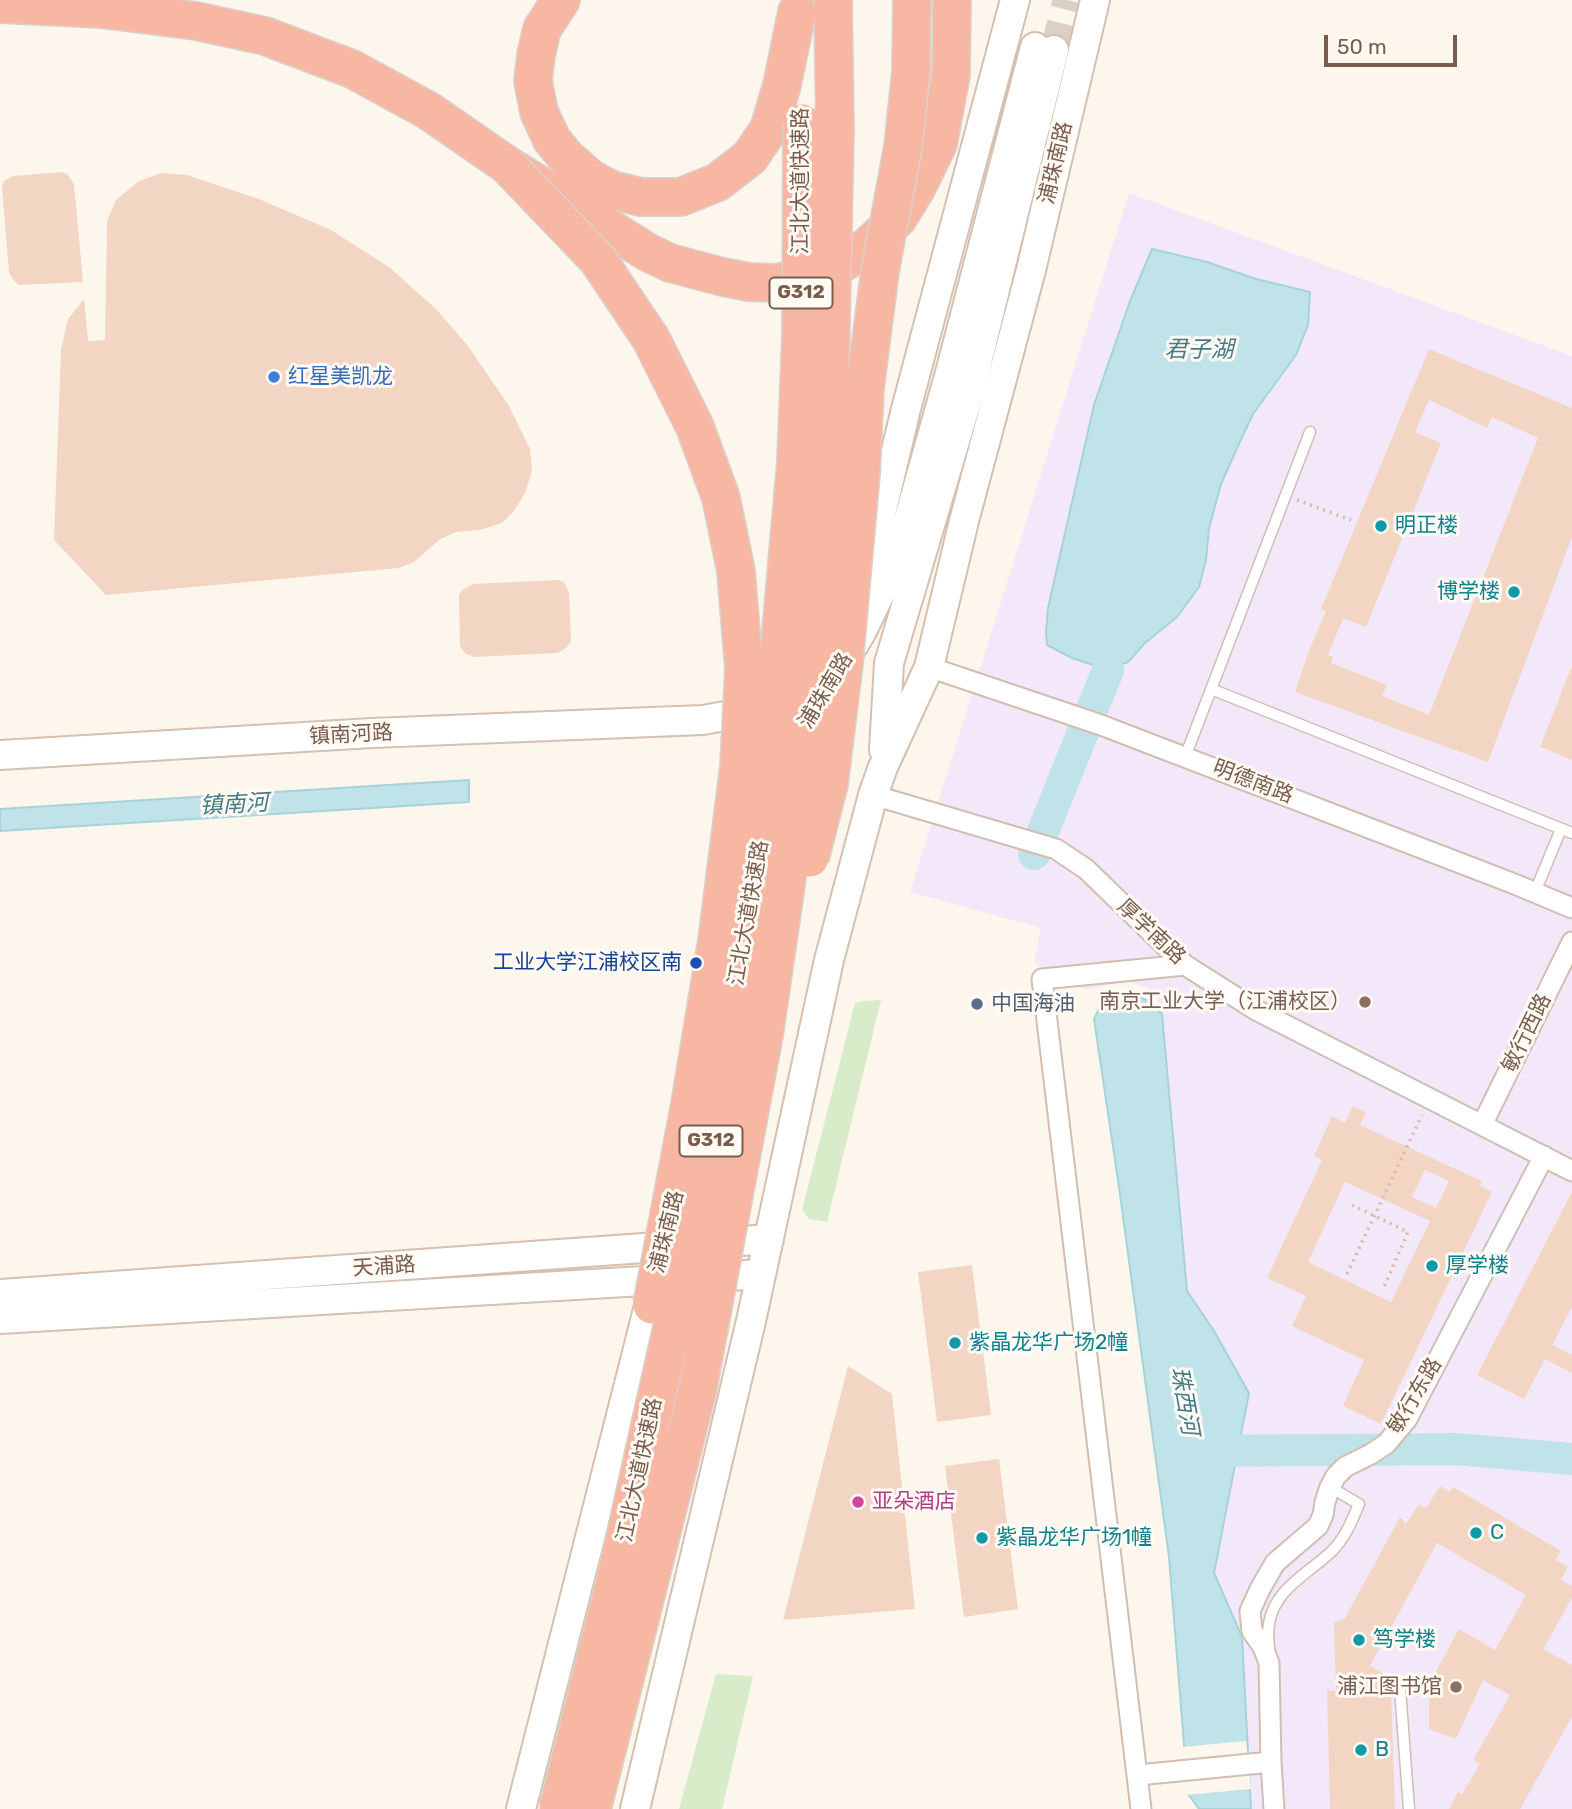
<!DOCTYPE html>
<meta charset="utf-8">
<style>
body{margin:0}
#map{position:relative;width:1572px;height:1809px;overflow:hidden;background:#fdf6ec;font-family:Rubik,sans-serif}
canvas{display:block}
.scale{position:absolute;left:1324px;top:35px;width:133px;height:32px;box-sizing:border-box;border:4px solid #7a5c4d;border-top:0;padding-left:9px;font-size:21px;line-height:24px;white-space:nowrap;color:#7a5c4d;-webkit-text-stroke:5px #fffaf3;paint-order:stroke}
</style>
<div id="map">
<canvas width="1572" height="1809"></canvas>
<div class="scale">50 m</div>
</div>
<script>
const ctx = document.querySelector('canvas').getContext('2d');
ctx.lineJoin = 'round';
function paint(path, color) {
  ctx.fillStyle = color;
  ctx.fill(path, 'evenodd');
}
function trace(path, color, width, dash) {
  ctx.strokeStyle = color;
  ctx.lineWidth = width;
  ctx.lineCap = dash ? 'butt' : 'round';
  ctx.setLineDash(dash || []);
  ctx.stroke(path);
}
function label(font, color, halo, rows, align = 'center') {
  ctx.font = font + ' Rubik,"Noto Sans SC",sans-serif';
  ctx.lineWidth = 6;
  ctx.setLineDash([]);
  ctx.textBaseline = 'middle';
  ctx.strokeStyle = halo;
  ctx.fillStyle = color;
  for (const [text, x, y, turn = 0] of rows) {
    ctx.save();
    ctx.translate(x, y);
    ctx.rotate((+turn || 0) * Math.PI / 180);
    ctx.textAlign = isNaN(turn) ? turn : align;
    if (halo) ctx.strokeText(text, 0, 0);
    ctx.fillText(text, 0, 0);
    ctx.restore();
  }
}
paint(new Path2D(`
 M1129 193 1572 356V1809H1251L1242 1637 1214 1573 1249 1393 1214 1331 1187 1291 1162 1014 1155 991 1129 981 1086 990 1034 963 1041 928 910 892Z`), '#f3e8fa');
paint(new Path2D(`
 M881 1000 827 1222 809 1219 802 1210 855 1003 865 1001Z
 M716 1674 753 1676 722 1809H679Z`), '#d8ecc9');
const water = new Path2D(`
 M1152 249 1207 262 1256 279 1310 292 1308 325 1296 355 1253 414 1238 446 1221 484 1209 528 1206 560 1199 587 1177 617 1145 643 1128 662 1108 670 1072 658 1047 645 1046 632 1048 608 1094 405 1130 301Z
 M469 780V802L0 831V809Z
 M1129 993 1149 1001 1162 1014 1187 1291 1214 1331 1249 1393 1214 1573 1242 1637 1251 1809H1199L1188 1794 1169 1557 1119 1187 1094 1019 1103 1001Z`);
paint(water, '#bfe3e8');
trace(water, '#a5d3da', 2);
paint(new Path2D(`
 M1246 1741 1251 1789 1185 1795 1182 1747Z`), '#fdf6ec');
trace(new Path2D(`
 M1034 854 1108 670
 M1196 1451 1456 1449 1572 1459`), '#bfe3e8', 32);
paint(new Path2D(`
 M63 172 68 175 74 184 83 282 19 285 14 281 9 272 2 187 4 181 13 176Z
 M162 173 187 175 259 199 331 230 389 267 436 309 468 346 509 406 530 449 532 471 525 493 514 511 502 523 480 530 456 532 439 540 414 562 399 568 106 595 54 540 61 349 68 319 84 299 88 341 105 340 107 221 116 200 139 181Z
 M1429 349 1572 408V537L1488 762 1295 692 1310 648 1326 611 1321 609ZM1429 400 1487 428 1492 417 1538 438 1429 715 1382 696 1387 685 1331 663 1333 656 1328 655 1343 618 1366 627 1441 443 1415 432Z
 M558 580 564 582 569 592 571 641 567 647 558 653 474 657 465 653 460 646 459 594 464 589 473 584Z
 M1571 668H1572V760L1540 747Z
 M1353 1106 1366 1112 1360 1125 1482 1181 1480 1186 1492 1192 1381 1424 1343 1406 1364 1360 1292 1326 1306 1296 1267 1278 1322 1160 1314 1156 1332 1116 1345 1123ZM1425 1170 1449 1181 1436 1208 1412 1197ZM1345 1182 1430 1221 1391 1302 1308 1262Z
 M1572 1192V1307L1552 1345 1572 1355V1373L1545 1359 1524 1399 1477 1375Z
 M972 1265 991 1415 937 1422 918 1272Z
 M848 1366 892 1394 915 1609 783 1620Z
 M999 1459 1018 1609 964 1617 945 1466Z
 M1440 1486 1450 1492 1453 1487 1561 1551 1556 1560 1568 1567 1561 1580 1572 1586V1598L1543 1649 1572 1665V1717L1520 1809H1449L1458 1792 1462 1794 1480 1764 1473 1760 1510 1695 1483 1680 1456 1739 1429 1729V1697L1435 1673 1459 1629 1495 1650 1526 1595 1437 1543 1370 1666 1383 1673 1384 1690 1391 1688 1395 1809H1330L1327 1690 1336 1691 1334 1623 1345 1618 1400 1517 1406 1524 1419 1504 1426 1508Z`), '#f3d5c3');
trace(new Path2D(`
 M1054 50 1067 0`), '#dcd0c4', 28, [28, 14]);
const lane = new Path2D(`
 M1211 689 1572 833
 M1185 757 1310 432
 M1535 892 1561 829
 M1269 1651C1269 1643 1267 1633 1269 1624 1274 1589 1308 1574 1332 1551 1345 1538 1352 1521 1359 1504L1330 1487
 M1400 1689 1409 1809`);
const street = new Path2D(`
 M929 667 1101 725 1512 883 1572 908
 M873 795 1056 849 1086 869 1185 965 1256 1010 1572 1171
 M1482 1125 1572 942
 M1138 1775 1271 1762
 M1141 1809 1042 979 1185 965
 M1274 1809 1271 1762 1269 1663 1263 1647 1252 1631 1250 1611 1260 1589 1275 1563 1318 1526 1323 1515 1325 1502 1330 1487 1336 1476 1345 1467 1371 1454 1386 1444 1407 1419 1544 1156`);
const secondary = new Path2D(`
 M868 583 873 547 906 409 1015 0
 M847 656 862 631 898 557 951 369 1035 47
 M884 750 889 663 971 387 1054 50
 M0 755 372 733 703 720 758 710
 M0 1294 769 1239
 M0 1319 761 1274
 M521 1809 654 1286
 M635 1809 751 1321 829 960 873 795 883 767 929 667 964 521 1031 270 1095 0`);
const highway = new Path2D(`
 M561 0 542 29 536 55 533 81 539 112 552 140 567 158 591 179 612 190 641 197H681L718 182 750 157 769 129 782 85 797 12
 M833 0 835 129
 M0 4 101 9 196 21 265 36 352 69 429 111 507 165 649 253 670 263 723 277 749 282 777 283 813 275 841 264 867 247 898 218 917 187 938 144 951 75 952 0`);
trace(lane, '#d1beb0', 13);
trace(street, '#d1beb0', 23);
trace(secondary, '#d6c0b0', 32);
trace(highway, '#dad1cd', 40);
trace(new Path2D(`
 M1297 500 1351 520
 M1352 1205 1408 1232 1383 1289
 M1347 1274 1422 1115`), '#d9b8a5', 3.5, [2, 5]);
trace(lane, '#fff', 10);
trace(street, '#fff', 19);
trace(secondary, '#fff', 28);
trace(highway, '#f7b7a3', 37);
const highwayBridge = new Path2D(`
 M507 165 598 260 651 339 695 427 721 498 736 571 744 669 739 767 717 941 690 1104 652 1305
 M810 858 829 784 844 663 861 473 865 388 880 271 903 147 911 72 912 0
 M558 1809 616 1578 706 1175 742 948 763 836 796 462 801 335 802 123
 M592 1809 697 1392 764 1035 800 788 817 639 828 463 835 129`);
trace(highwayBridge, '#dad1cd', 40, []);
trace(highwayBridge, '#f7b7a3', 37);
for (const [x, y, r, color] of [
 [274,377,7,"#3f7fe0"],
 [1381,526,7,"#0f9aa8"],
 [1514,592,7,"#0f9aa8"],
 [696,963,7,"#1a4fb4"],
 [1365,1002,7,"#8d6e63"],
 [977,1004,7,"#5c6f8a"],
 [1432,1266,7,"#0f9aa8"],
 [955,1343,7,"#0f9aa8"],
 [858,1502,7,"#d1479c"],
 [1476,1533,7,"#0f9aa8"],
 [982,1538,7,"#0f9aa8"],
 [1359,1640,7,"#0f9aa8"],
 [1456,1687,7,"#8d6e63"],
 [1361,1750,7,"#0f9aa8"]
]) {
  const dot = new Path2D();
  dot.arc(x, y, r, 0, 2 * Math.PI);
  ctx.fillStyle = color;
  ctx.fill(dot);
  trace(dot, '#fffaf3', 2.5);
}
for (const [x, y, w] of [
 [801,293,63],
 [711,1141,63]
]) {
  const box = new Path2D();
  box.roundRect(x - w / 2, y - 15.5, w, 31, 5);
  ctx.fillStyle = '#fffaf3';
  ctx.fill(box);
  trace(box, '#7a5c4d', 2);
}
label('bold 19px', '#7a5c4d', null, [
 ["G312",801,293],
 ["G312",711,1141]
]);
label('21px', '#7a5c4d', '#fffaf3', [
 ["浦珠南路",1056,163,-77],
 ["江北大道快速路",801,181,-90],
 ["浦珠南路",826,691,-59],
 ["镇南河路",351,735,-3],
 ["明德南路",1253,782,21],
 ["江北大道快速路",749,913,-80],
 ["厚学南路",1151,932,43],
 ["敏行西路",1527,1033,-64],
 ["浦珠南路",667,1232,-76],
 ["天浦路",384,1267,-4],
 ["敏行东路",1415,1396,-59],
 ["江北大道快速路",640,1470,-78]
]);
label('21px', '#366cbe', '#fffaf3', [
 ["红星美凯龙",288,377]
], 'left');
label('21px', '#0d838f', '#fffaf3', [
 ["明正楼",1395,526],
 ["博学楼",1500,592,"right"],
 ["厚学楼",1446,1266],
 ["紫晶龙华广场2幢",969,1343],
 ["C",1490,1533],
 ["紫晶龙华广场1幢",996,1538],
 ["笃学楼",1373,1640],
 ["B",1375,1750]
], 'left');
label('21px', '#164399', '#fffaf3', [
 ["工业大学江浦校区南",682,963]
], 'right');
label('21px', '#785e54', '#fffaf3', [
 ["南京工业大学（江浦校区）",1351,1002],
 ["浦江图书馆",1442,1687]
], 'right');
label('21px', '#4e5e75', '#fffaf3', [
 ["中国海油",991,1004]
], 'left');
label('21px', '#b23c85', '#fffaf3', [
 ["亚朵酒店",872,1502]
], 'left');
label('italic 23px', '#437c86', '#fffaf3', [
 ["君子湖",1199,350],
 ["镇南河",234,805,-3],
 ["珠西河",1184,1401,80]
]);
</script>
